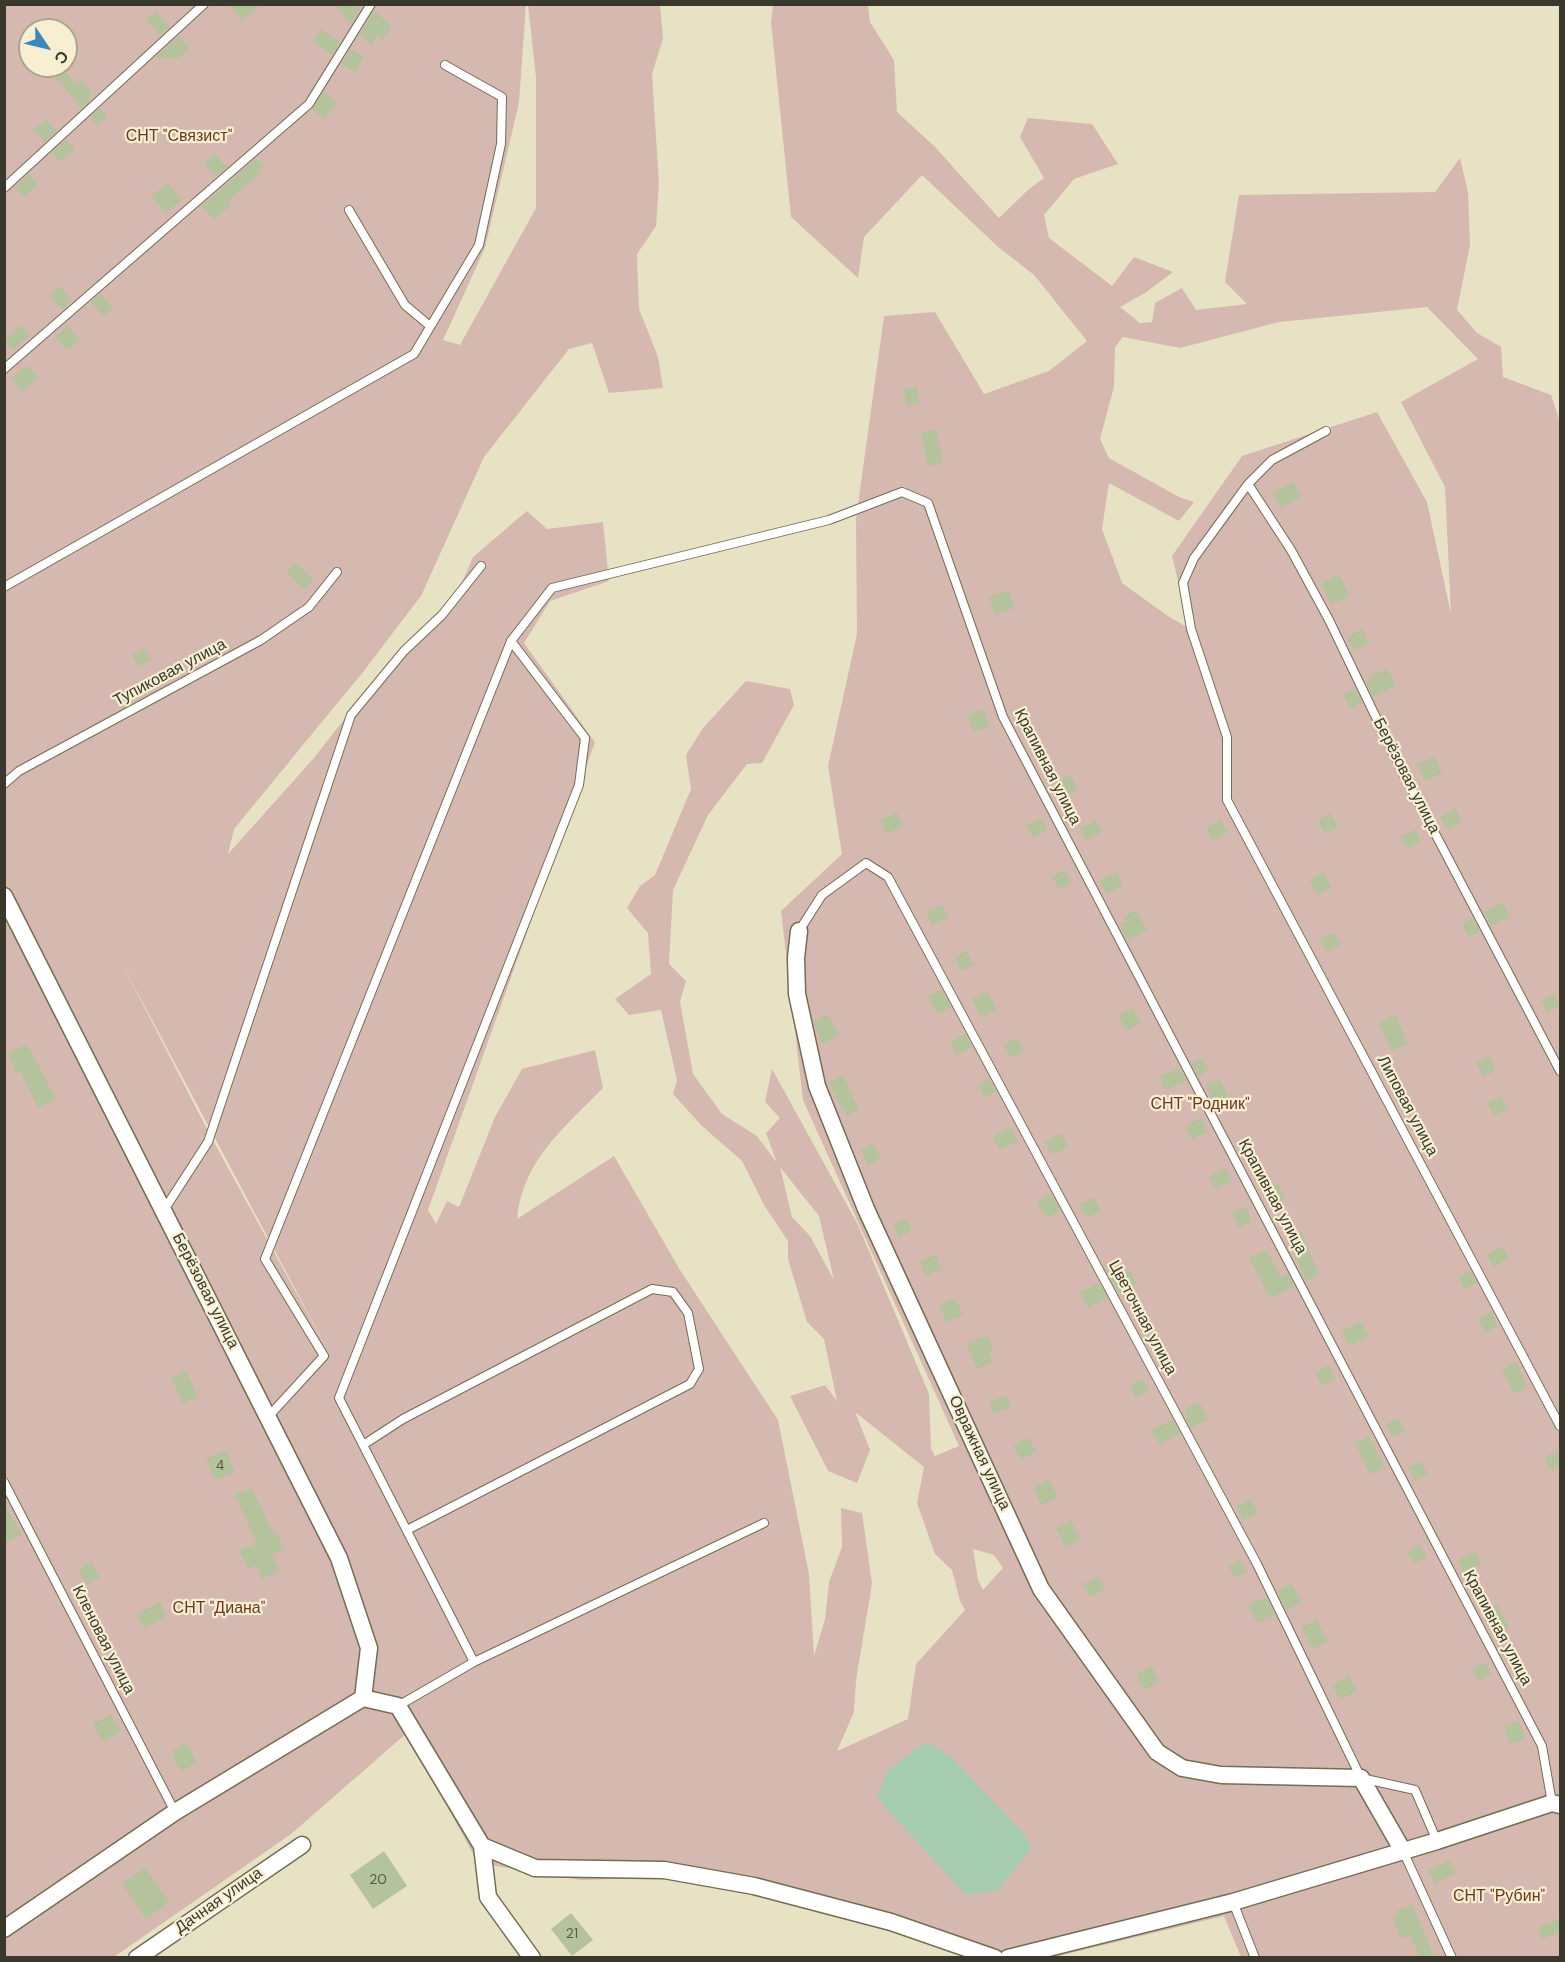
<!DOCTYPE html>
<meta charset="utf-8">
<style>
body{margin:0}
#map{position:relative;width:1565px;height:1962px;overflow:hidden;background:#e8e2c5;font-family:"DM Sans",sans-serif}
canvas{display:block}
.frame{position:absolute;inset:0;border:6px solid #3a382c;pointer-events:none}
.north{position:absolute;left:18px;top:18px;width:60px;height:60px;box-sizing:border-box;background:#f6efd2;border:2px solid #aba690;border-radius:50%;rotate:125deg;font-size:16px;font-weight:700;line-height:24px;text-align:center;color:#3a382c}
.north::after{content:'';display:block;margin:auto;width:21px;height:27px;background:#3b87bb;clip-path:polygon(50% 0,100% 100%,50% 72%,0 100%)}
</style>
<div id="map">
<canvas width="1565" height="1962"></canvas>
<div class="frame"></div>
<div class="north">С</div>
</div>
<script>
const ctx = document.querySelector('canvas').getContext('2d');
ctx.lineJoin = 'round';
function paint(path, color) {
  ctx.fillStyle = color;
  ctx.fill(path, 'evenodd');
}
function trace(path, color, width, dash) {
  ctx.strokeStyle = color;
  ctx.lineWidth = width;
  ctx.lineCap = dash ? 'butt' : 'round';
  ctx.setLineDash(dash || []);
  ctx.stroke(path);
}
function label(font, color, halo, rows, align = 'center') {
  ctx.font = font + ' "DM Sans",sans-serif';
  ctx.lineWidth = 4.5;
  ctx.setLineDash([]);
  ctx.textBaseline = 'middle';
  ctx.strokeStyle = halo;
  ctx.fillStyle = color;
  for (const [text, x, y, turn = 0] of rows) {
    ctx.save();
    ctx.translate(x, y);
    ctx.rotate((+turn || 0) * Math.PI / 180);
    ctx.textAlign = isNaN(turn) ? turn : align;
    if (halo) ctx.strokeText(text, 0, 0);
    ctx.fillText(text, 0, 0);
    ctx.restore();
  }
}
paint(new Path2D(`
 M5 5H526L519 102 485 248 443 340 460 345 536 208V77L528 5H660L663 39 652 74 659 184 656 226 637 254 639 309 658 357 663 388 609 393 592 343 569 349 484 457 421 596 363 672 234 829 228 854 313 759 364 694 454 601 473 557 527 511 547 529 603 522 609 581 550 601 524 643 595 742 428 1210 436 1224 447 1201 459 1207 495 1117 522 1069 595 1050 603 1088C565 1127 522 1161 517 1219L614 1156 680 1270 778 1420 809 1574 814 1656 825 1619 829 1582 842 1547 841 1508 862 1513 872 1584 856 1680 854 1712 837 1751 908 1719 916 1664 965 1610 960 1601 952 1570 935 1554 917 1503 924 1467 855 1412 870 1450 857 1483 828 1471 790 1396 825 1385 837 1401 824 1339 807 1322 788 1259V1241L764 1205 742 1161 701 1125 673 1094 677 1080 661 1010 629 1015 615 999 651 974 648 933 627 908 640 886 655 875 691 789 686 755 703 728 746 681 790 689 794 705 762 763 747 764 708 815 673 890 669 964 686 981 680 1002 693 1074 722 1114 757 1136 777 1163 766 1133 780 1118 765 1102 772 1069 858 1225 929 1394 931 1449 935 1456 959 1446 803 1100 781 911 842 854 828 766 857 634 856 519 884 316 935 312 984 394 1049 371 1087 341 1034 275 997 246 922 175 864 237 858 278 791 217 771 22 773 5H868L870 22 894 60 897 112 935 147 999 218 1029 189 1044 178 1020 137 1028 118 1092 124 1118 164 1074 179 1044 215 1049 238 1112 286 1134 257 1173 272 1145 293 1120 307 1140 323 1152 322 1155 303 1182 288 1196 310 1247 304 1225 282 1239 195 1435 192 1460 158 1468 192 1470 245 1457 310 1477 333 1501 347 1503 377 1551 395 1560 422V1957H1241L1224 1916 1054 1957H964L890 1927 726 1885 647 1878 580 1880 478 1863 407 1733 291 1834 114 1957 5 1958ZM30 30H66V66H30ZM1427 307 1478 359 1401 402 1445 487 1451 614 1427 502 1377 412 1242 456 1172 556 1190 629 1168 616 1122 583 1102 529 1109 483 1179 521 1194 502 1179 497 1109 458 1100 439 1114 387 1115 347 1123 337 1180 348 1279 322ZM119 958 333 1360 209 1133ZM780 1167 819 1216 834 1280 810 1236 792 1217ZM973 1549 994 1555 1003 1568 983 1590 978 1580Z`), '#d5b8af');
paint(new Path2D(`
 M925 1742 949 1755 1025 1835 1032 1848 997 1891 966 1895 877 1798 887 1772Z`), '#a5ccb0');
paint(new Path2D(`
 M229 4H262L242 21Z
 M334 4H357L360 9 351 24Z
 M155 11 170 27 160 35 146 20Z
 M374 11 392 26 383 40 377 36 371 46 360 34Z
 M321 29 340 42 332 55 313 42Z
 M179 36 190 48 179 58H155Z
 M351 49 364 57 355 72 342 64Z
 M64 71 77 84 81 80 92 92 88 95 91 99 82 108 56 78Z
 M324 92 337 102 324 119 312 110Z
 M100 108 108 116 97 126 90 117Z
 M46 119 57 131 44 142 33 130Z
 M66 140 75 149 61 162 52 152Z
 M214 154 227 167 216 176 204 164Z
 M257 158 264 166 257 172 259 174 228 201 231 205 214 220 202 206Z
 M29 174 38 185 24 197 15 187Z
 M168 183 182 200 165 213 151 196Z
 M59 286 72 300 62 310 49 296Z
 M101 294 113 308 103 316 91 302Z
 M21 325 30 335 13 350 4 340Z
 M68 326 79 340 67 350 55 337Z
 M27 365 38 378 22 392 11 378Z
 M917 387 919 404 906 405 904 389Z
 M936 429 943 463 928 466 921 433Z
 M1293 482 1301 497 1281 508 1273 493Z
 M296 563 314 580 304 590 286 572Z
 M1339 574 1350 596 1331 605 1321 583Z
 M1009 590 1014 608 995 614 989 597Z
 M1363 629 1369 643 1354 651 1347 637Z
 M145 648 151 660 138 667 132 655Z
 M1387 668 1396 686 1373 697 1366 683 1370 681 1368 678Z
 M1355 688 1362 703 1351 709 1343 694Z
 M983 709 990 726 974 732 967 715Z
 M1435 756 1442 773 1425 781 1417 764Z
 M1071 775 1078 789 1061 798 1054 784Z
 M1455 808 1462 821 1447 829 1440 817Z
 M897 812 903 826 886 834 880 820Z
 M1331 813 1338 828 1325 834 1318 820Z
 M1042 818 1048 830 1033 838 1026 825Z
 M1096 820 1102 832 1086 840 1080 828Z
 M1221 820 1228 832 1213 841 1206 828Z
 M1415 829 1421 841 1407 848 1401 836Z
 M1065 870 1071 883 1059 889 1052 876Z
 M1117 872 1123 886 1107 894 1100 880Z
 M1324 872 1332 888 1317 895 1309 880Z
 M1503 902 1510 917 1491 926 1484 912Z
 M943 905 949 918 932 925 926 912Z
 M1136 910 1147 931 1128 941 1120 924 1127 921 1124 916Z
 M1472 918 1480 932 1469 937 1462 924Z
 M1334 932 1341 945 1326 952 1320 939Z
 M967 951 974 965 961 971 954 957Z
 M941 989 951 1008 937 1014 928 996Z
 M988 991 997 1010 981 1018 972 999Z
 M1554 994 1559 1006 1547 1012 1541 1000Z
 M1133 1008 1141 1023 1126 1031 1118 1015Z
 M828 1014 839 1035 822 1044 814 1021Z
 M1396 1014 1407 1044 1392 1051 1378 1023Z
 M965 1034 972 1047 957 1055 950 1042Z
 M1017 1037 1024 1051 1010 1058 1004 1045Z
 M27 1044 56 1099 38 1108 20 1071 16 1073 7 1053Z
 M1489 1056 1496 1071 1483 1077 1476 1063Z
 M1202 1058 1209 1071 1198 1076 1191 1063Z
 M1179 1068 1186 1081 1165 1090 1159 1076Z
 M843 1075 859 1110 847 1116 828 1082Z
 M989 1079 996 1092 984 1097 978 1084Z
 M1220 1079 1231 1101 1216 1108 1206 1085Z
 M1501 1096 1508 1109 1494 1116 1487 1103Z
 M1201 1118 1208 1132 1192 1140 1185 1126Z
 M1011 1127 1018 1141 999 1150 993 1136Z
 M1062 1133 1068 1147 1052 1155 1045 1141Z
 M873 1143 881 1159 868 1165 861 1149Z
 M1226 1168 1232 1181 1215 1189 1209 1176Z
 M1278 1184 1285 1199 1272 1205 1265 1190Z
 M1051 1193 1060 1211 1047 1218 1037 1202Z
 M1094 1197 1101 1211 1086 1218 1079 1204Z
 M1245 1206 1252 1221 1239 1228 1232 1213Z
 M906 1218 912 1231 899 1237 893 1224Z
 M1302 1233 1319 1274 1306 1281 1288 1240Z
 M1503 1246 1509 1258 1493 1267 1487 1255Z
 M1267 1250 1281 1278 1288 1274 1294 1287 1270 1298 1249 1258Z
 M936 1255 942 1269 926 1276 920 1261Z
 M1130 1270 1137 1284 1119 1293 1111 1279Z
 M1470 1271 1477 1283 1464 1289 1458 1277Z
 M1096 1284H1100L1107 1298 1088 1308 1080 1292Z
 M955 1298 963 1315 946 1322 939 1305Z
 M1491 1312 1498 1327 1485 1333 1478 1318Z
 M1361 1321 1369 1336 1349 1346 1342 1331Z
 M987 1335 994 1350 989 1352 993 1362 977 1369 966 1344Z
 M1516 1362 1527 1387 1514 1394 1502 1369Z
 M1329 1365 1335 1379 1321 1386 1315 1372Z
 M186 1371 198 1397 183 1404 171 1378Z
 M1143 1379 1149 1391 1135 1398 1130 1385Z
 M1006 1395 1011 1407 994 1414 989 1402Z
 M1200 1402 1208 1420 1191 1428 1183 1414 1187 1412 1185 1408Z
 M1398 1418 1405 1431 1393 1437 1386 1424Z
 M1172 1420 1180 1433 1160 1445 1152 1430Z
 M1369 1436 1385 1467 1370 1475 1355 1443Z
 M1028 1437 1036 1452 1021 1460 1013 1445Z
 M1560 1449V1466L1551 1471 1544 1458Z
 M226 1450 235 1472 215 1480 206 1459Z
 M1421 1461 1428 1475 1415 1481 1408 1467Z
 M1049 1479 1058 1497 1041 1505 1033 1487Z
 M252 1488 274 1535 277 1533 284 1549 272 1555 279 1571 262 1579 256 1565 248 1569 239 1551 257 1543 235 1495Z
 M1251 1499 1258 1513 1243 1520 1236 1506Z
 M4 1503 22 1535 4 1543Z
 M1071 1520 1081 1540 1065 1548 1056 1528Z
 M1420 1545 1427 1558 1414 1564 1407 1552Z
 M1475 1551 1482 1564 1464 1573 1458 1560Z
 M1240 1559 1247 1572 1235 1578 1228 1566Z
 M92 1562 100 1578 86 1585 78 1569Z
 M1099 1577 1105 1589 1090 1597 1083 1584Z
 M1292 1583 1302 1602 1286 1610 1277 1591Z
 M1266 1597 1275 1615 1257 1623 1248 1605Z
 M160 1602 167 1617 144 1628 137 1614Z
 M1497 1604 1509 1628 1495 1634 1484 1611Z
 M1317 1620 1328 1642 1312 1649 1301 1628Z
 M1485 1662 1491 1674 1478 1681 1472 1669Z
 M1152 1666 1159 1682 1144 1690 1136 1674Z
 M1349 1676 1357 1691 1340 1700 1332 1685Z
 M112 1714 121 1732 102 1742 93 1724Z
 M1519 1721 1526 1739 1510 1744 1504 1727Z
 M186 1742 197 1762 181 1772 172 1756 175 1754 173 1750Z
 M384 1851 407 1886 373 1909 350 1875Z
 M1449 1860 1456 1873 1435 1884 1428 1870Z
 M145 1867 169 1902 146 1919 122 1884Z
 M1413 1905 1428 1942 1435 1958H1420L1410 1935 1401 1939 1393 1919 1398 1916 1396 1911Z
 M571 1913 593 1940 572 1956 551 1929Z
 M1560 1918V1932L1542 1939 1538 1927Z`), '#b4c39c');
const lane = new Path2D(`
 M4 188 204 4
 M349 210 405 305 430 326
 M4 369 309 104 371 4
 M1326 431 1272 460 1248 484 1194 558 1183 583 1191 629 1227 737V800L1560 1426
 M1248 484 1291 550 1329 620 1398 763 1560 1071
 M4 587 414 354 479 245 501 144 502 97 445 65
 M4 784 19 771 261 640 309 607 337 572
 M799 931 822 895 866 863 888 877 1257 1564 1361 1778 1415 1790 1437 1841
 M164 1210 208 1142 351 715 404 651 442 615 481 566
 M268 1417 324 1356 265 1259 511 641
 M363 1445 403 1419 652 1289 673 1292 688 1313 699 1369 690 1384 407 1530
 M4 1482 175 1812
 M474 1662 764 1523
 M398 1706 474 1662 339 1398 579 785 585 738 511 641 552 588 829 520 902 492 928 503 1003 717 1542 1746 1552 1803
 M1403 1851 1452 1958
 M1233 1902 1255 1958`);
const street = new Path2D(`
 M4 896 339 1558 369 1648 363 1698
 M799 931 796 958 797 994 817 1086 866 1209 1041 1589 1157 1752 1182 1768 1221 1775 1361 1778 1403 1851
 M482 1846 488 1897 532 1958
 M4 1929 175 1812 363 1698 398 1706 482 1846 535 1868 664 1870 754 1886 891 1922 995 1958
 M137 1958 302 1845
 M1008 1958 1233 1902 1437 1841 1552 1803 1560 1805`);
trace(lane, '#736d53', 10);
trace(street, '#736d53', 19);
trace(lane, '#fff', 8);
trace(street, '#fff', 16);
label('14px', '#585b48', null, [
 ["4",220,1466],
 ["20",378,1880],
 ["21",572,1934]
]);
label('16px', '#703624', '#f6efd2', [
 ["СНТ \"Связист\"",179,137],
 ["СНТ \"Родник\"",1200,1105],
 ["СНТ \"Диана\"",219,1609],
 ["СНТ \"Рубин\"",1499,1897]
]);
label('16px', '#3a382c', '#f6efd2', [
 ["Тупиковая улица",170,673,-28],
 ["Крапивная улица",1047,767,63],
 ["Берёзовая улица",1406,776,63],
 ["Липовая улица",1407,1106,62],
 ["Крапивная улица",1272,1197,62],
 ["Берёзовая улица",205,1291,63],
 ["Цветочная улица",1142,1318,62],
 ["Овражная улица",979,1453,65],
 ["Крапивная улица",1497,1628,62],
 ["Кленовая улица",103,1640,63],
 ["Дачная улица",219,1901,-35]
]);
</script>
